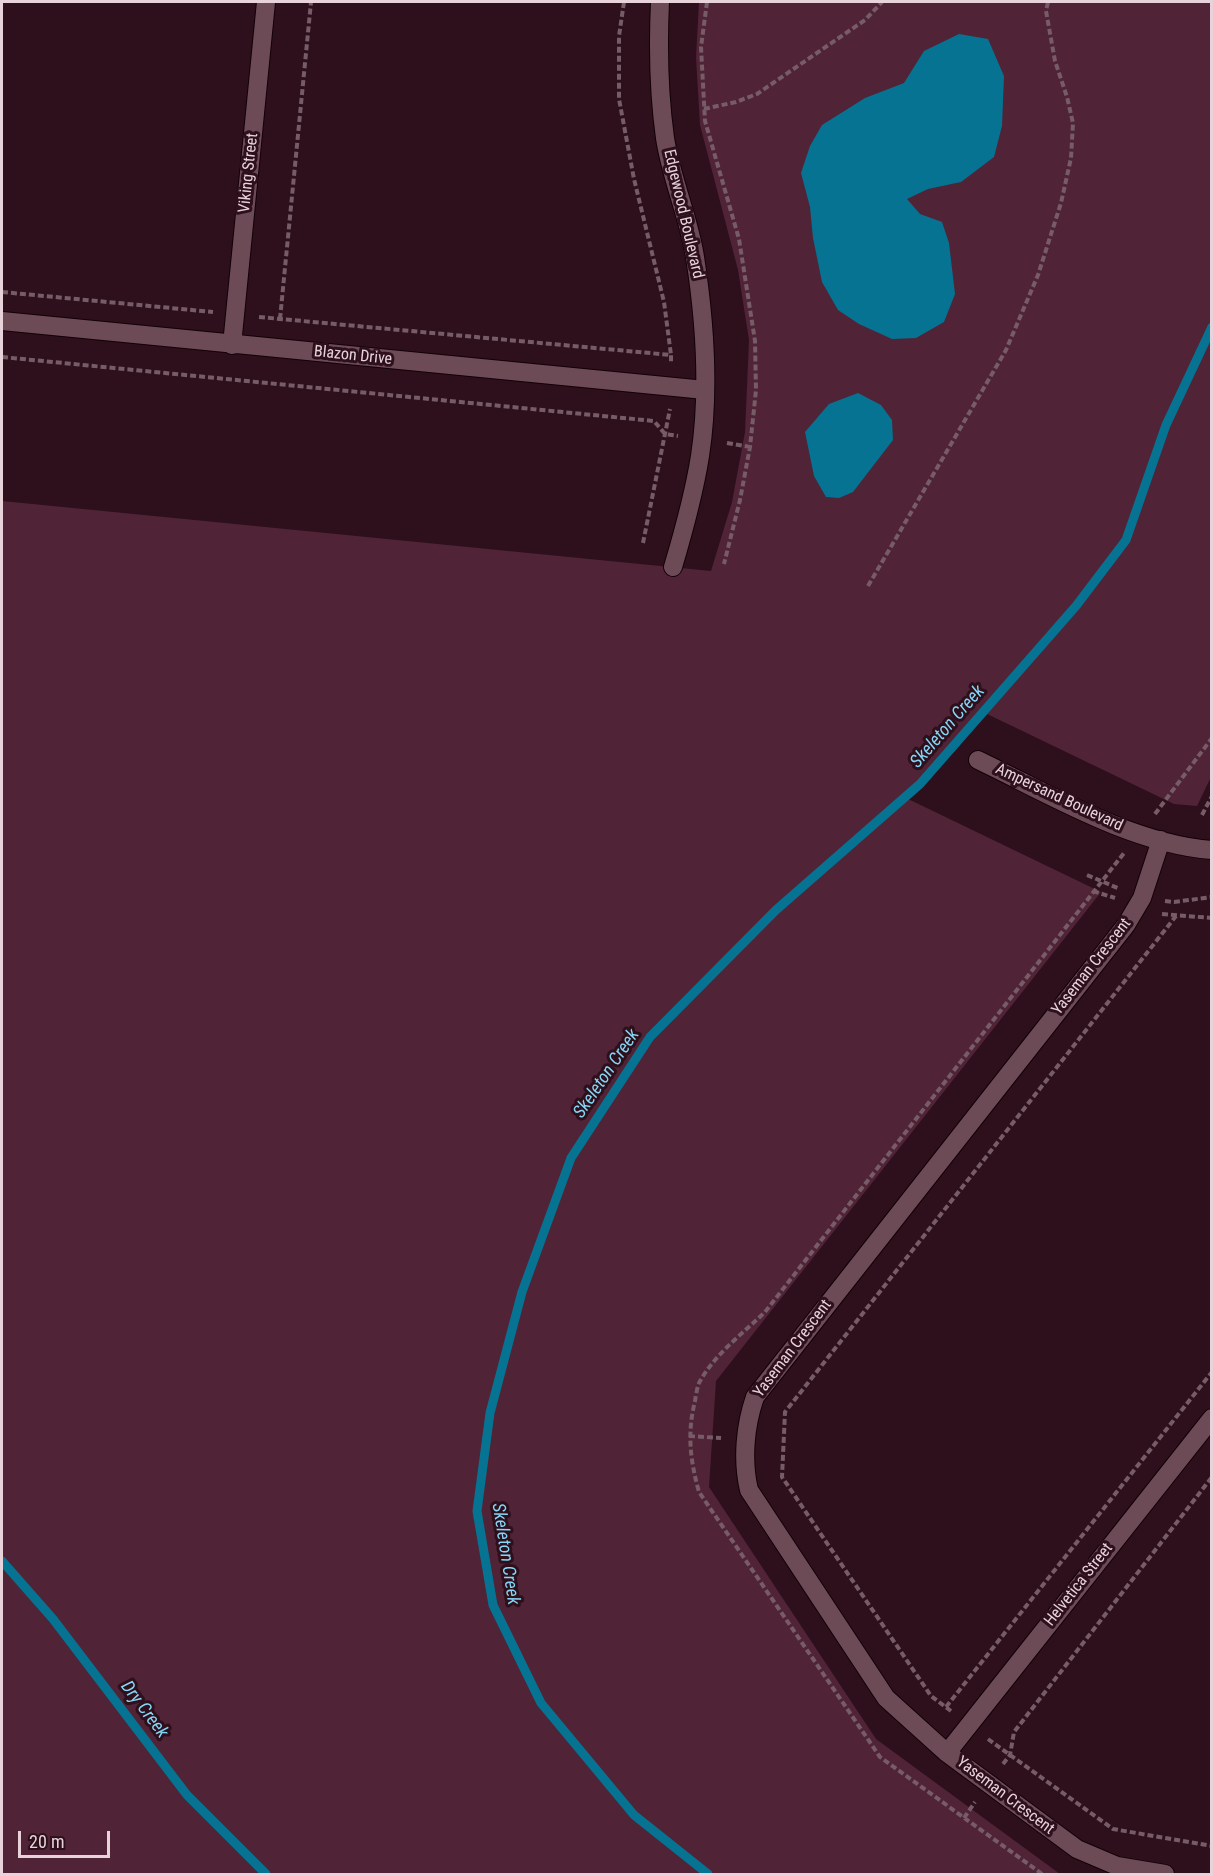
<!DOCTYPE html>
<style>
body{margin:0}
#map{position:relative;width:1213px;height:1876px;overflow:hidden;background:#2d101c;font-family:"Roboto Condensed",sans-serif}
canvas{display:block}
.frame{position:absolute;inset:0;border:3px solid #e8d3da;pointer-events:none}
.scale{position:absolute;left:18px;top:1831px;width:92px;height:27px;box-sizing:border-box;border:3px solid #e8d3da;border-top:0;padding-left:8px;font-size:18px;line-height:21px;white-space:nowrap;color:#e8d3da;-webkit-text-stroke:4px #2d101c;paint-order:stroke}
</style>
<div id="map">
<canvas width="1213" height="1876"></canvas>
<div class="frame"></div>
<div class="scale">20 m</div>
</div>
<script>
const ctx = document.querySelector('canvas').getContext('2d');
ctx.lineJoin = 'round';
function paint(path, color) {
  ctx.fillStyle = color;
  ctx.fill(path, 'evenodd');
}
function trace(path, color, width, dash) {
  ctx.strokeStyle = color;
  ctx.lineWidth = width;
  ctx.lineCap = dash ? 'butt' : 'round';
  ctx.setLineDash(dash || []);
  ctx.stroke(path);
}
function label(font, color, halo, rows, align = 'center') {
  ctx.font = font + ' "Roboto Condensed",sans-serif';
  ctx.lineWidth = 6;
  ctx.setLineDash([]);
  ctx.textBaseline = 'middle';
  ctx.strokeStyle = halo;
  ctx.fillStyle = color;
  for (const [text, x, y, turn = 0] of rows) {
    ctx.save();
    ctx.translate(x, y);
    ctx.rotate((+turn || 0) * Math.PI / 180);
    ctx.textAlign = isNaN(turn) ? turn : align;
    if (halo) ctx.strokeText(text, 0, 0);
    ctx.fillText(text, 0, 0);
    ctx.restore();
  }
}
paint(new Path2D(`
 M699 2H1211V777L1197 806 1174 804 983 712 920 784 904 797 1101 892 716 1381 709 1487 876 1739 1060 1874H2V501L711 571 732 502 745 432 749 340 738 270 700 125 696 57Z`), '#512336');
paint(new Path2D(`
 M959 34 988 39 1004 76 1002 126 994 157 961 182 928 189 907 199 920 214 942 222 949 243 955 294 944 322 916 338 892 339 859 324 838 310 822 282 813 238 810 207 801 173 810 146 822 125 865 98 904 83 924 51Z
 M858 393 881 405 892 420 893 440 853 492 839 498 826 497 814 476 805 432 829 404Z`), '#067392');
trace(new Path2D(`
 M2 1561 53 1619 187 1795 266 1874
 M708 1874 634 1815 541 1703 493 1605 477 1511 490 1413 522 1292 571 1158 650 1037 776 910 920 784 1076 606 1126 540 1166 425 1212 327`), '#067392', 9);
const minor = new Path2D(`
 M660 2C658 45 659 95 665 138 671 178 689 218 695 257 705 322 710 391 700 456 694 494 684 530 673 567
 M2 321 705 390
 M232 345 266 2
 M978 760C1049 794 1132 844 1212 850
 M1161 840 1142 898 1126 925 755 1397C745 1426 742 1460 749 1490L886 1698 947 1753 1077 1849 1117 1866 1165 1874
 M947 1753 1212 1418`);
trace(minor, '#130007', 20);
trace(new Path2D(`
 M624 2 619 36V99L634 179 664 302 671 355
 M707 2 701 47 705 121 739 239 755 341 756 390 750 447 740 500 724 564
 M704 109 736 102 757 94 865 20 882 2
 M2 292 213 312
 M259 317 671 355V363
 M280 319 311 2
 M2 357 654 421 665 434 678 436
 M727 443 750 447
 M643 543 670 409
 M868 586 1006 350 1038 275 1061 203 1071 158 1073 123 1067 97 1055 61 1046 11 1048 2
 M1155 814 1212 738
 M1202 815 1212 796
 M1087 875 1120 889
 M1093 891 1115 898
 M1165 901 1174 902 1212 897
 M1162 914 1212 918
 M689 1436 721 1438
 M946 1707 1212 1372
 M951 1711 931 1696 782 1477 785 1412 1176 916
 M988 1739 1113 1829 1212 1846
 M1003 1764 1010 1755 1014 1732 1212 1477
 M964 1818 975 1802
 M1042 1874 880 1757 699 1492C690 1460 687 1433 695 1401 696 1395 697 1388 699 1383 714 1355 742 1334 765 1312L1124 853`), '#765c66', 4, [6, 3]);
trace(minor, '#6c4b57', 18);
label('16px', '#e8d3da', '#2d101c', [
 ["Viking Street",249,173,-84],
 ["Edgewood Boulevard",683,214,77],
 ["Blazon Drive",353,356,6],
 ["Ampersand Boulevard",1059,798,25],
 ["Yaseman Crescent",1092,967,-52],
 ["Yaseman Crescent",793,1349,-53],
 ["Helvetica Street",1079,1585,-52],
 ["Yaseman Crescent",1005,1796,37]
]);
label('italic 18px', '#86d7f7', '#2d101c', [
 ["Skeleton Creek",948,727,-49],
 ["Skeleton Creek",607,1074,-56],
 ["Skeleton Creek",505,1554,81],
 ["Dry Creek",144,1710,53]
]);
</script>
